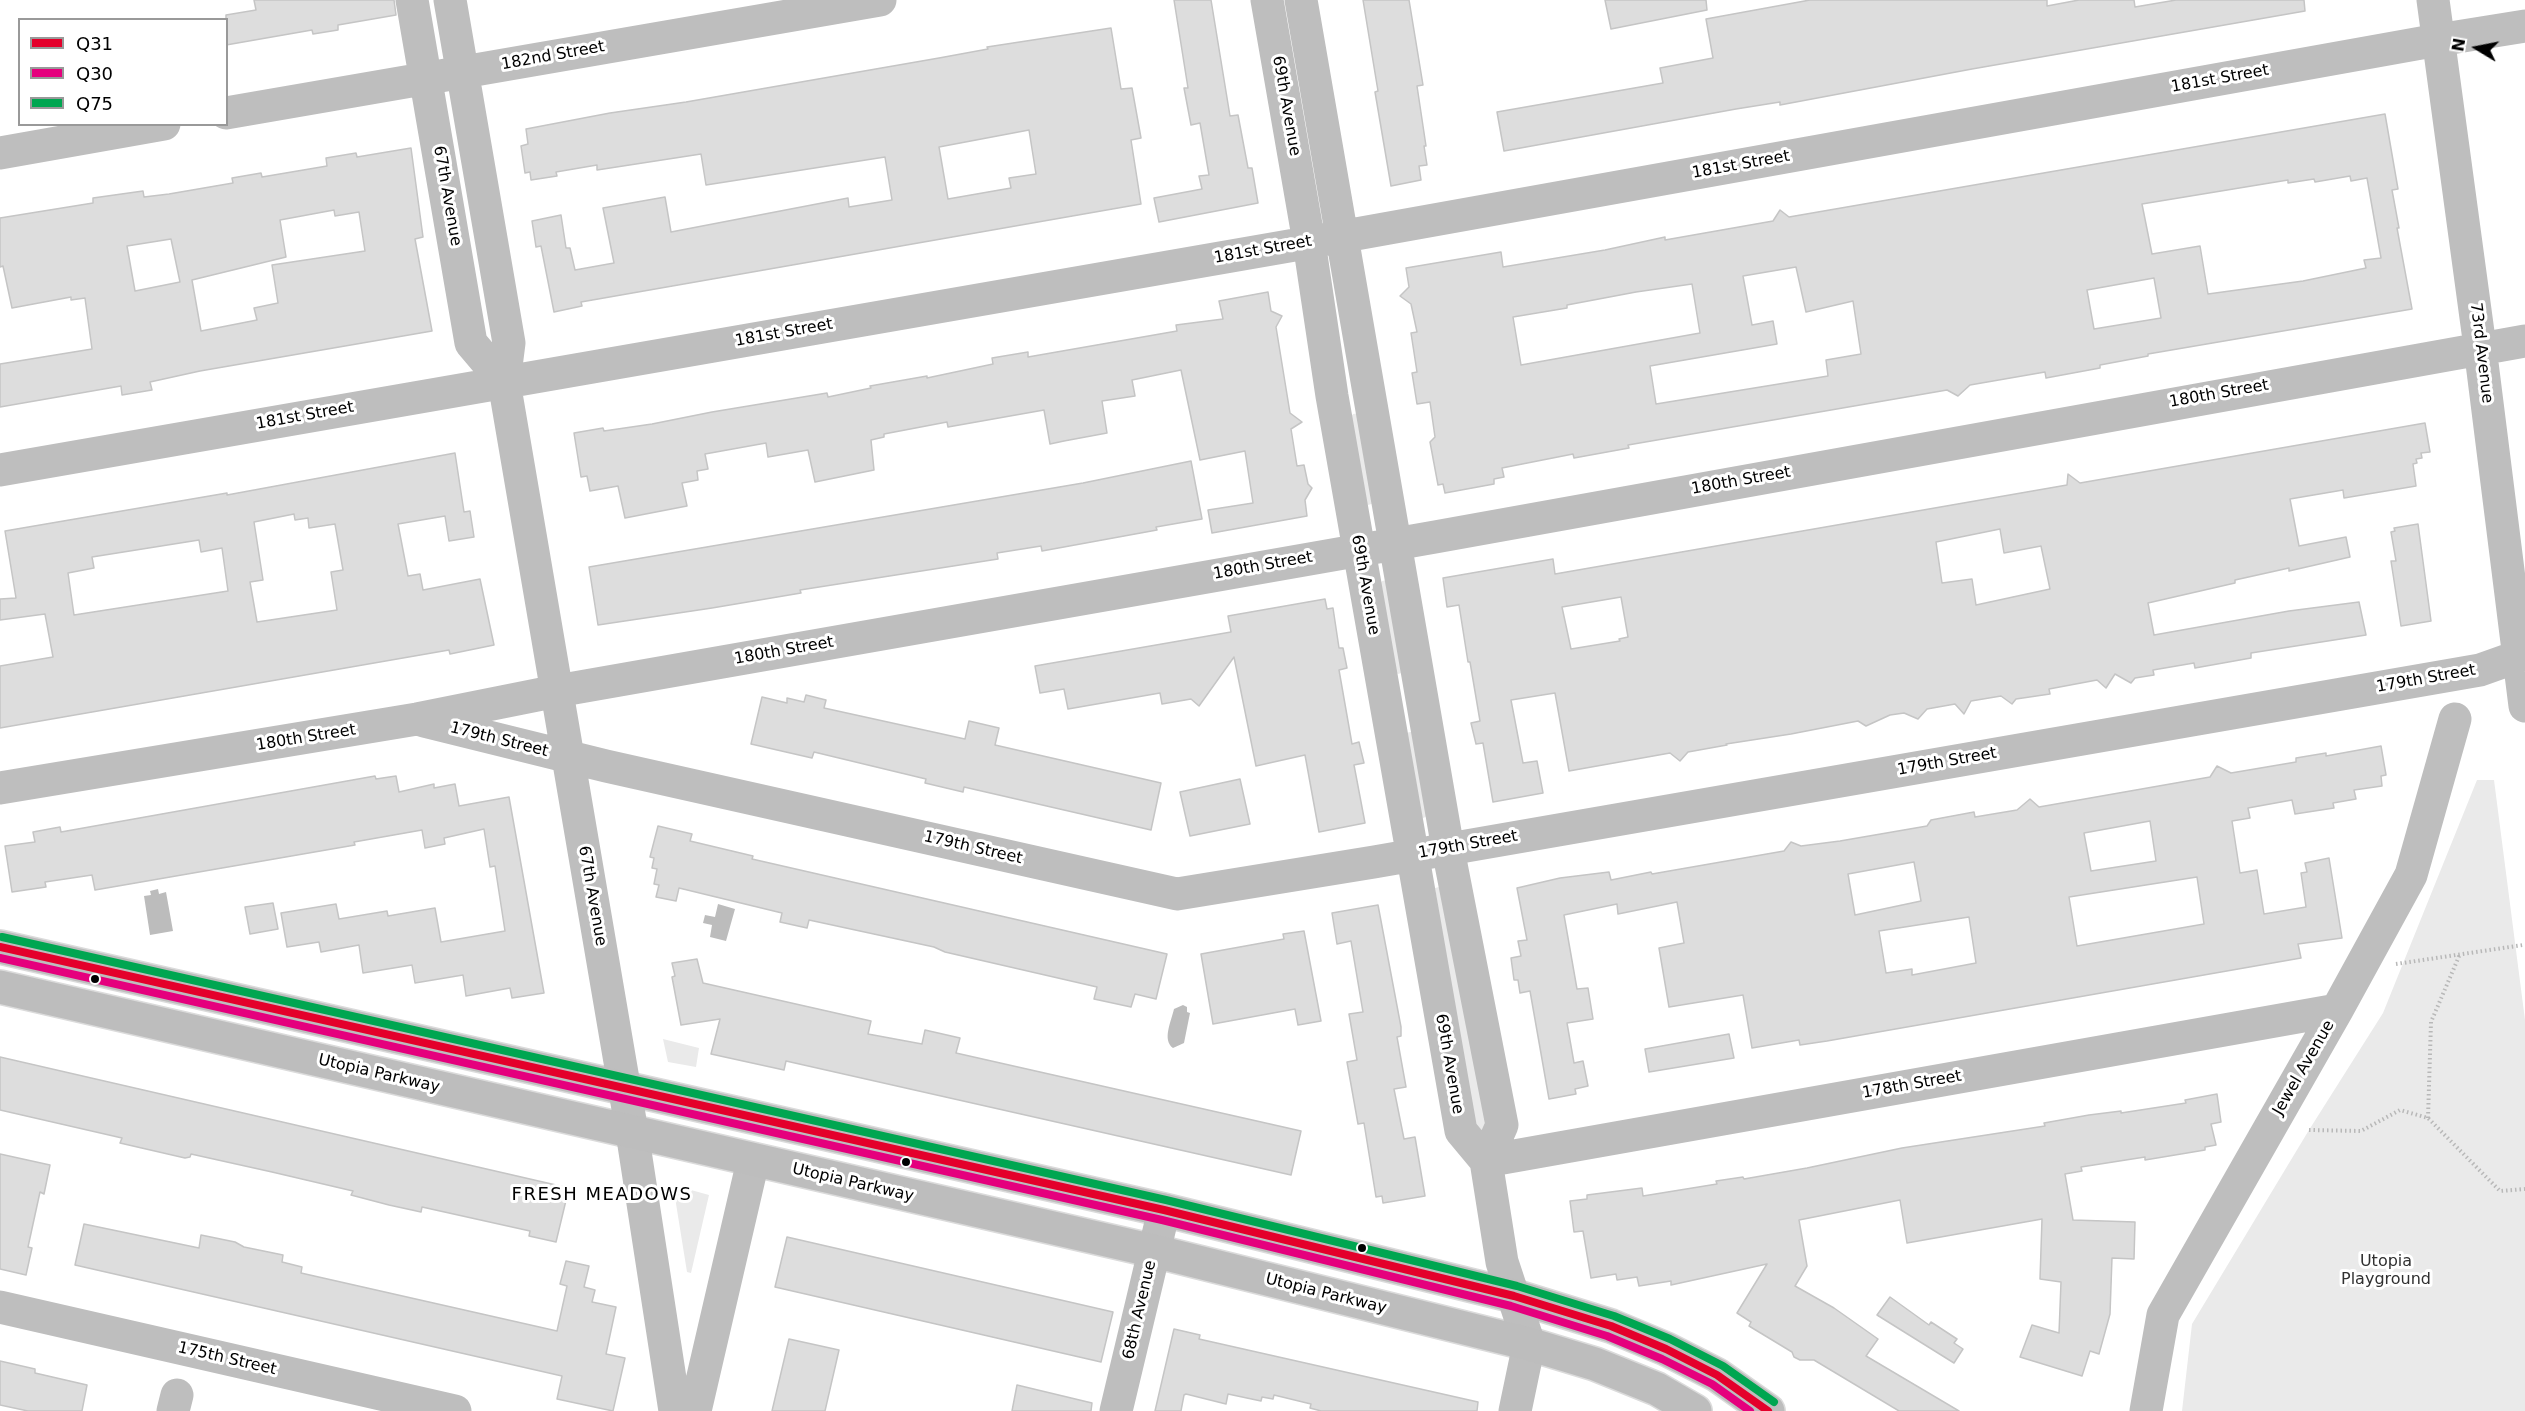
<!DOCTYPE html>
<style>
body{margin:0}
#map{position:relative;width:2525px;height:1411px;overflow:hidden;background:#fff;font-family:"DejaVu Sans",sans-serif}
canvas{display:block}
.legend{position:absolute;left:18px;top:18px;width:210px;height:108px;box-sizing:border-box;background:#fff;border:2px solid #999;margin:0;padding:8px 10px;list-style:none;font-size:18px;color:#000}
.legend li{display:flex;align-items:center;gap:12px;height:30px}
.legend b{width:30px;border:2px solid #999}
.north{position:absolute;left:2447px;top:18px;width:60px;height:60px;-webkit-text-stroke:4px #fff;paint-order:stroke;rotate:280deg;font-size:16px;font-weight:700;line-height:24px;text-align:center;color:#000}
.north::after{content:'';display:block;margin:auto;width:21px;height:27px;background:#000;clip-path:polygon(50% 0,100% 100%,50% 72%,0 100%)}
</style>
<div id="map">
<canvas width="2525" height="1411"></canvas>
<ul class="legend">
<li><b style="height:8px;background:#e4002b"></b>Q31</li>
<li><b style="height:8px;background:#e5007d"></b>Q30</li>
<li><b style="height:8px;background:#00a651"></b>Q75</li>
</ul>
<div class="north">N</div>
</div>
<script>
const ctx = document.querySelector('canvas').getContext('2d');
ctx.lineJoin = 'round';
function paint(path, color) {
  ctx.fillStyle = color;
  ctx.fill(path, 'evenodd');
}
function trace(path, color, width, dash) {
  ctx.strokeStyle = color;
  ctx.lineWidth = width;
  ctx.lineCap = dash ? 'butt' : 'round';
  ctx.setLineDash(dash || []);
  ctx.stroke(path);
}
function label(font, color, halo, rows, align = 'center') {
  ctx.font = font + ' "DejaVu Sans",sans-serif';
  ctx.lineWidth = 6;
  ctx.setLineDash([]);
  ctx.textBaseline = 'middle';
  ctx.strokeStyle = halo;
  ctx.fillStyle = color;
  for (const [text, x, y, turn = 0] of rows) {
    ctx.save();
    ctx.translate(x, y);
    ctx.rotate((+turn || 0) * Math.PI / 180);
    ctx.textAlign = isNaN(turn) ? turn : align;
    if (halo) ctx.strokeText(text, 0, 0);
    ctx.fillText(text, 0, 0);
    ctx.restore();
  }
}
paint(new Path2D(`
 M1360 413 1375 503 1368 505 1362 500 1349 420 1353 414Z
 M1388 580 1405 672 1398 674 1392 670 1378 587 1382 581Z
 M1415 731 1428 816 1423 818 1417 814 1406 733Z
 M2477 780H2494L2525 1020V1411H2182L2192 1324 2309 1130 2383 1013Z
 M1443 886 1489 1121 1486 1129 1479 1133 1472 1128 1435 888Z
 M663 1039 699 1048 696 1067 668 1062Z
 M673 1185 709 1195 691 1273 687 1272Z`), '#eaeaea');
paint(new Path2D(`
 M158 889 159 894 166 892 173 931 150 935 144 896 151 895 150 891Z
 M718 904 735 909 726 941 710 937 712 925 703 923 705 915 715 917Z
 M1183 1005 1187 1007V1012L1190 1013 1184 1043 1173 1048C1162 1040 1171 1022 1174 1009Z`), '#bcbcbc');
const building = new Path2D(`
 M254 0H394L396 15 338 25V30L313 34 312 30 226 45V15L256 10Z
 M1174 0H1211L1230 116 1238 115 1248 168H1252L1258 203 1159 222 1154 198 1202 189 1199 176 1209 175 1200 123 1191 125 1184 88H1188Z
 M1363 0H1409L1423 85 1417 86 1426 146H1424L1427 165 1419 166 1421 180 1391 186 1375 92 1378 91Z
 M1605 0H1706L1707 10 1611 29Z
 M1810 0H2047V6L2079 0H2134L2135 7 2176 0H2304L2305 11 1972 69 1780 105V102L1736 109 1504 151 1497 112 1663 83 1660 68 1713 58 1706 19Z
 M1111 28 1121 89 1132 88 1141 138 1131 140 1141 204 581 302 582 306 554 312 541 246 536 247 532 221 561 215 566 248H570L575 270 614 263 603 208 665 197 671 232 848 198 849 207 892 200 885 157 706 185 701 154 597 170V165L556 172 557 176 531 180 530 172 525 173 521 146 528 144 526 129 610 113 686 102 939 58 988 49 987 47ZM1029 130 1036 174 1009 178 1011 188 948 199 939 147Z
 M2385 114 2398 189 2392 190 2399 228H2397L2412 309 2148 354V356L2100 365V368L2046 378 2045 372 1970 385 1958 396 1947 390 1628 445 1629 448 1574 458 1573 454 1502 468 1504 477 1494 479V484L1445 493 1443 484 1438 485 1430 442 1435 437 1430 402 1417 404 1412 373 1417 372 1411 333 1417 332 1411 304 1400 296 1409 287 1406 268 1501 252 1503 267 1605 250 1665 237V240L1773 221 1780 210 1789 217ZM2350 176 2351 181 2367 178 2381 258 2364 260 2366 268 2303 281 2208 294 2200 246 2152 254 2142 204 2288 180V183L2314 179 2315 182ZM1796 267 1806 312 1853 301 1861 354 1826 360 1828 376 1656 404 1650 366 1777 344 1773 321 1752 325 1743 276ZM2154 278 2161 318 2094 329 2087 290ZM1692 284 1700 333 1521 365 1513 317 1567 308V305L1636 292Z
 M411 148 423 237 415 239 432 331 200 371 150 382 152 390 122 395 121 386 0 407V364L92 349 85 298 71 300V297L12 308 3 266 0 267V218L93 203V198L143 191 144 197 169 194 233 183 232 178 261 173 262 177 327 166 326 158 356 153 357 157ZM334 210 335 216 359 212 365 251 272 265 278 303 254 308 257 320 201 331 192 280 286 257 280 220ZM171 239 180 282 135 291 127 246Z
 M1268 292 1271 311 1282 316 1276 327 1290 413 1302 422 1291 429 1297 466 1304 465 1308 484 1312 488 1305 500 1307 516 1212 533 1208 510 1253 503 1245 451 1200 460 1181 370 1132 380 1135 396 1102 401 1107 433 1064 441 1050 444 1044 410 948 427 947 422 884 434V437L871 440 874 470 815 482 808 450 768 457 766 443 705 454 708 469 697 471 698 480 682 483 687 506 625 518 618 486 590 491 587 476 581 477 574 433 603 428 604 431 652 424 712 412 827 393 828 397 871 388 870 386 927 376V378L993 364 992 358 1028 352V357L1177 331 1176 325 1223 319 1219 301Z
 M2425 423 2430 452 2421 453 2422 458 2416 459 2417 463 2413 464 2416 486 2344 498 2343 490 2290 499 2299 546 2346 537 2350 557 2289 571V568L2235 580V583L2148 603 2154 635 2289 611 2359 602 2366 635 2251 653V658L2195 668 2194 663 2153 670 2154 675 2135 678 2131 683 2115 674 2106 688 2097 680 2049 689 2050 694 2016 699 2012 704 2001 696 1971 701 1964 714 1955 704 1927 709 1918 719 1904 713 1890 715 1866 726 1858 721 1791 734 1726 744 1727 745 1688 752 1680 761 1670 753 1569 771 1555 693 1511 700 1523 763 1537 761 1543 793 1493 802 1483 743 1476 744 1471 723 1480 721 1470 662H1468L1459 605 1447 607 1443 578 1553 559 1555 574 2067 485 2068 474 2080 483ZM2000 529 2004 553 2041 546 2050 589 1976 605 1972 579 1942 583 1936 542ZM1621 597 1628 637 1619 639 1620 641 1571 649 1562 607Z
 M455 453 464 512 470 511 474 537 449 541 445 516 398 524 408 576 420 574 423 590 480 579 494 645 450 654 449 650 0 728V666L53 657 45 614 0 620V599L16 598 5 531 227 493V495ZM294 514 295 520 308 518 309 528 335 524 343 570 331 572 337 610 257 622 250 582 263 580 254 522ZM199 540 201 552 222 548 228 591 74 615 68 573 94 568 92 557Z
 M1191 461 1202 519 1156 527 1157 530 1042 551 1041 546 997 553 998 559 800 590 801 593 712 608 598 625 589 567 1083 483Z
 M2418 524 2431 621 2401 626 2391 561H2396L2391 532 2395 531 2394 528Z
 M1325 599 1327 609 1333 608 1339 648H1343L1347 668 1339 670 1352 744 1359 742 1364 763 1354 765 1365 823 1319 832 1305 755 1256 766 1234 657 1199 706 1191 699 1162 704 1160 693 1068 709 1064 689 1040 693 1035 666 1231 632 1228 616Z
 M806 695 826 700 824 708 965 739 969 721 999 728 995 745 1161 783 1151 830 964 787 963 792 925 783 926 779 814 752 812 758 751 744 762 697 787 703V698L804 702Z
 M2381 746 2386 775 2381 776 2382 786 2354 790 2356 799 2333 803 2334 808 2295 814 2292 800 2248 808 2250 818 2232 821 2240 873 2257 870 2264 914 2306 907 2301 873 2307 872 2305 863 2329 858 2342 938 2298 944 2301 958 1827 1041 1800 1045 1799 1040 1752 1048 1743 995 1669 1007 1659 948 1684 943 1677 902 1618 914 1617 904 1564 915 1577 989 1588 988 1593 1019 1567 1023 1574 1063 1583 1061 1588 1086 1575 1089 1576 1094 1549 1099 1530 991 1520 993 1518 980H1514L1511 958 1521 956 1518 941 1527 940 1517 888 1560 878 1609 872 1611 880 1651 872 1652 874 1784 851 1791 842 1801 846 1840 841 1927 826 1931 820 1974 812 1975 817 2017 810 2030 799 2039 807 2210 777 2217 766 2231 773 2296 762V758L2326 753V756ZM2150 821 2156 861 2091 871 2084 833ZM1914 862 1921 901 1855 915 1848 874ZM2197 877 2204 924 2077 946 2069 897ZM1969 917 1976 963 1912 975V969L1886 973 1879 931Z
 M375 776 376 779 396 776 399 792 434 784V788L455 784 459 806 509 797 544 993 512 998 510 988 466 996 463 975 415 983 412 965 363 973 359 945 321 952 319 942 287 947 281 913 336 904 339 919 387 911 388 916 435 908 441 942 505 931 495 866 490 867 484 829 444 838 445 844 425 848 422 830 354 842 355 845 95 890 92 875 45 882 46 887 12 892 5 846 35 842 33 832 60 827 61 832Z
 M1240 779 1250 824 1190 836 1180 792Z
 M658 826 692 834 690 841 753 856 752 859 1167 954 1156 999 1135 994 1131 1007 1094 999 1097 987 945 952 934 947 809 920 807 928 780 922 782 913 679 888 676 901 656 897 659 885 654 884 657 869 652 868 654 858 650 857Z
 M273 903 278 929 250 934 245 907Z
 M1378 905 1401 1027V1036L1397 1037 1406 1087 1394 1089 1404 1139 1415 1137 1425 1196 1383 1203 1382 1196 1376 1197 1364 1123 1358 1124 1347 1062 1357 1060 1349 1014 1363 1012 1351 941 1337 944 1332 913Z
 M1304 931 1321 1021 1298 1025 1295 1009 1213 1024 1201 954 1284 939 1283 934Z
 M697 959 703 983 871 1021 868 1034 922 1044 925 1030 960 1038 956 1053 1301 1131 1291 1175 786 1061 784 1070 711 1054 720 1019 681 1025 672 977 675 976 672 963Z
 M1729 1034 1734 1058 1649 1072 1645 1049Z
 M0 1057 569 1188 556 1242 529 1236 530 1231 422 1207 421 1212 389 1205 351 1195 353 1191 272 1172 191 1154 190 1157 185 1158 120 1143 122 1138 0 1110Z
 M2217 1094 2221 1122 2211 1124 2216 1145 2205 1147V1150L2145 1160V1157L2081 1167 2082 1171 2065 1174 2073 1220 2135 1222 2134 1259 2112 1258 2110 1314 2099 1354 2090 1351 2082 1376 2020 1357 2032 1325 2059 1333 2061 1282 2040 1279 2042 1219 1907 1243 1900 1200 1799 1220 1807 1266 1795 1286 1834 1308 1878 1339 1866 1356 1959 1411H1899L1814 1360H1800L1794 1357 1792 1352 1749 1326 1751 1322 1737 1313 1767 1264 1671 1285V1281L1639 1286 1637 1277 1617 1280 1616 1274 1591 1278 1583 1231 1574 1232 1570 1201 1587 1199V1195L1642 1188 1643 1196 1717 1184 1716 1181 1743 1177 1744 1179 1807 1168 1902 1148 2045 1126 2044 1123 2089 1115 2121 1111V1113L2186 1103 2185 1100Z
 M0 1154 50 1165 44 1194 40 1192 28 1247 32 1248 26 1275 0 1269Z
 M84 1224 199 1248 201 1235 235 1242 244 1247 283 1255 282 1262 302 1267 301 1273 557 1331 567 1286 560 1284 566 1261 589 1266 584 1287 595 1290 592 1302 616 1307 606 1354 625 1358 613 1411 557 1399 562 1376 75 1265Z
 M787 1237 1113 1312 1101 1362 775 1287Z
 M1890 1297 1929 1325 1931 1322 1957 1339 1954 1343 1963 1349 1954 1363 1877 1315Z
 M1174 1329 1200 1335 1199 1339 1478 1402 1477 1411H1321L1310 1408 1311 1404 1274 1395 1273 1399 1262 1397 1261 1401 1228 1394 1226 1404 1186 1394 1184 1395 1181 1411H1155Z
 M789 1339 839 1350 825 1411H772Z
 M0 1361 35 1369V1373L87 1385 82 1411H28L0 1405Z
 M1017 1385 1092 1403 1091 1411H1012Z`);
paint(building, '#ddd');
trace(building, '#c5c5c5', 1.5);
const major = new Path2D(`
 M0 947 1164 1210 1514 1296 1611 1326 1666 1349 1717 1375 1768 1411
 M0 987 1154 1251 1529 1344 1595 1364 1657 1389 1695 1411`);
trace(major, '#dbdbdb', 36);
trace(new Path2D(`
 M2396 964 2523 945
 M2428 1118 2431 1022 2460 954
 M2309 1130 2361 1131 2400 1110 2428 1118 2500 1191 2525 1189`), '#b8b8b8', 4, [1.5, 3]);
trace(new Path2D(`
 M412 0 471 343 504 382
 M450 0 509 343 504 382 632 1132 675 1411
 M1267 0 1309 242 1332 396 1461 1131 1486 1161 1502 1262 1529 1344 1515 1411
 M1301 0 1448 849 1502 1125 1486 1161
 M2433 0 2480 347 2525 706
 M226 113 880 0
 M0 153 164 124
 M0 470 1289 246 2438 40 2525 26
 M424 721 606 766 1177 894 1374 862 2480 670 2525 654
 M0 788 417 719 557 691 1435 537 2525 341
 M1486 1161 2337 1010
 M0 1307 455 1411
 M173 1411 177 1395
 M695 1411 753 1161
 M1116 1411 1164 1210
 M2146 1411 2163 1315 2337 1010 2411 875 2455 719`), '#bebebe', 33);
trace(major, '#bdbdbd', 33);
trace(new Path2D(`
 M0 947 1164 1210 1514 1296 1611 1326 1666 1349 1717 1375 1768 1411`), '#e4002b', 8);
trace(new Path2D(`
 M0 958 1162 1220 1511 1306 1607 1336 1662 1359 1712 1384 1750 1411`), '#e5007d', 8);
trace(new Path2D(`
 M2 937 1166 1200 1517 1286 1614 1316 1670 1339 1723 1366 1774 1402`), '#00a651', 8);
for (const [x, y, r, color] of [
 [95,979,5,"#000"],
 [906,1162,5,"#000"],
 [1362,1248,5,"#000"]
]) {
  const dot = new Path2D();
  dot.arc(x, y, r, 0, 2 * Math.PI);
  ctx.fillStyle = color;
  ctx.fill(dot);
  trace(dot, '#fff', 2);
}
label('16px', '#000', '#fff', [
 ["182nd Street",553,56,-10],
 ["181st Street",2220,79,-10],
 ["69th Avenue",1286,106,80],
 ["181st Street",1741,165,-10],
 ["67th Avenue",447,196,80],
 ["181st Street",1263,250,-10],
 ["181st Street",784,333,-10],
 ["73rd Avenue",2481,353,83],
 ["180th Street",2219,394,-10],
 ["181st Street",305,416,-10],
 ["180th Street",1741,481,-10],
 ["180th Street",1263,566,-10],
 ["69th Avenue",1365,585,80],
 ["180th Street",784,651,-10],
 ["179th Street",2426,679,-10],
 ["180th Street",306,738,-9],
 ["179th Street",499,740,14],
 ["179th Street",1947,762,-10],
 ["179th Street",1468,845,-10],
 ["179th Street",973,848,13],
 ["67th Avenue",592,896,80],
 ["69th Avenue",1449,1064,80],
 ["Jewel Avenue",2304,1068,-60],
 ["Utopia Parkway",379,1074,13],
 ["178th Street",1912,1085,-10],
 ["Utopia Parkway",853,1183,13],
 ["Utopia Parkway",1326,1294,14],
 ["68th Avenue",1140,1310,-77],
 ["175th Street",227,1359,13]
]);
label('16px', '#303030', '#fff', [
 ["Utopia",2386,1262],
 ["Playground",2386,1280]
]);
ctx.letterSpacing = '1.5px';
label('18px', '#000', '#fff', [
 ["FRESH MEADOWS",602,1195]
]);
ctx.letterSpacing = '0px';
</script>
